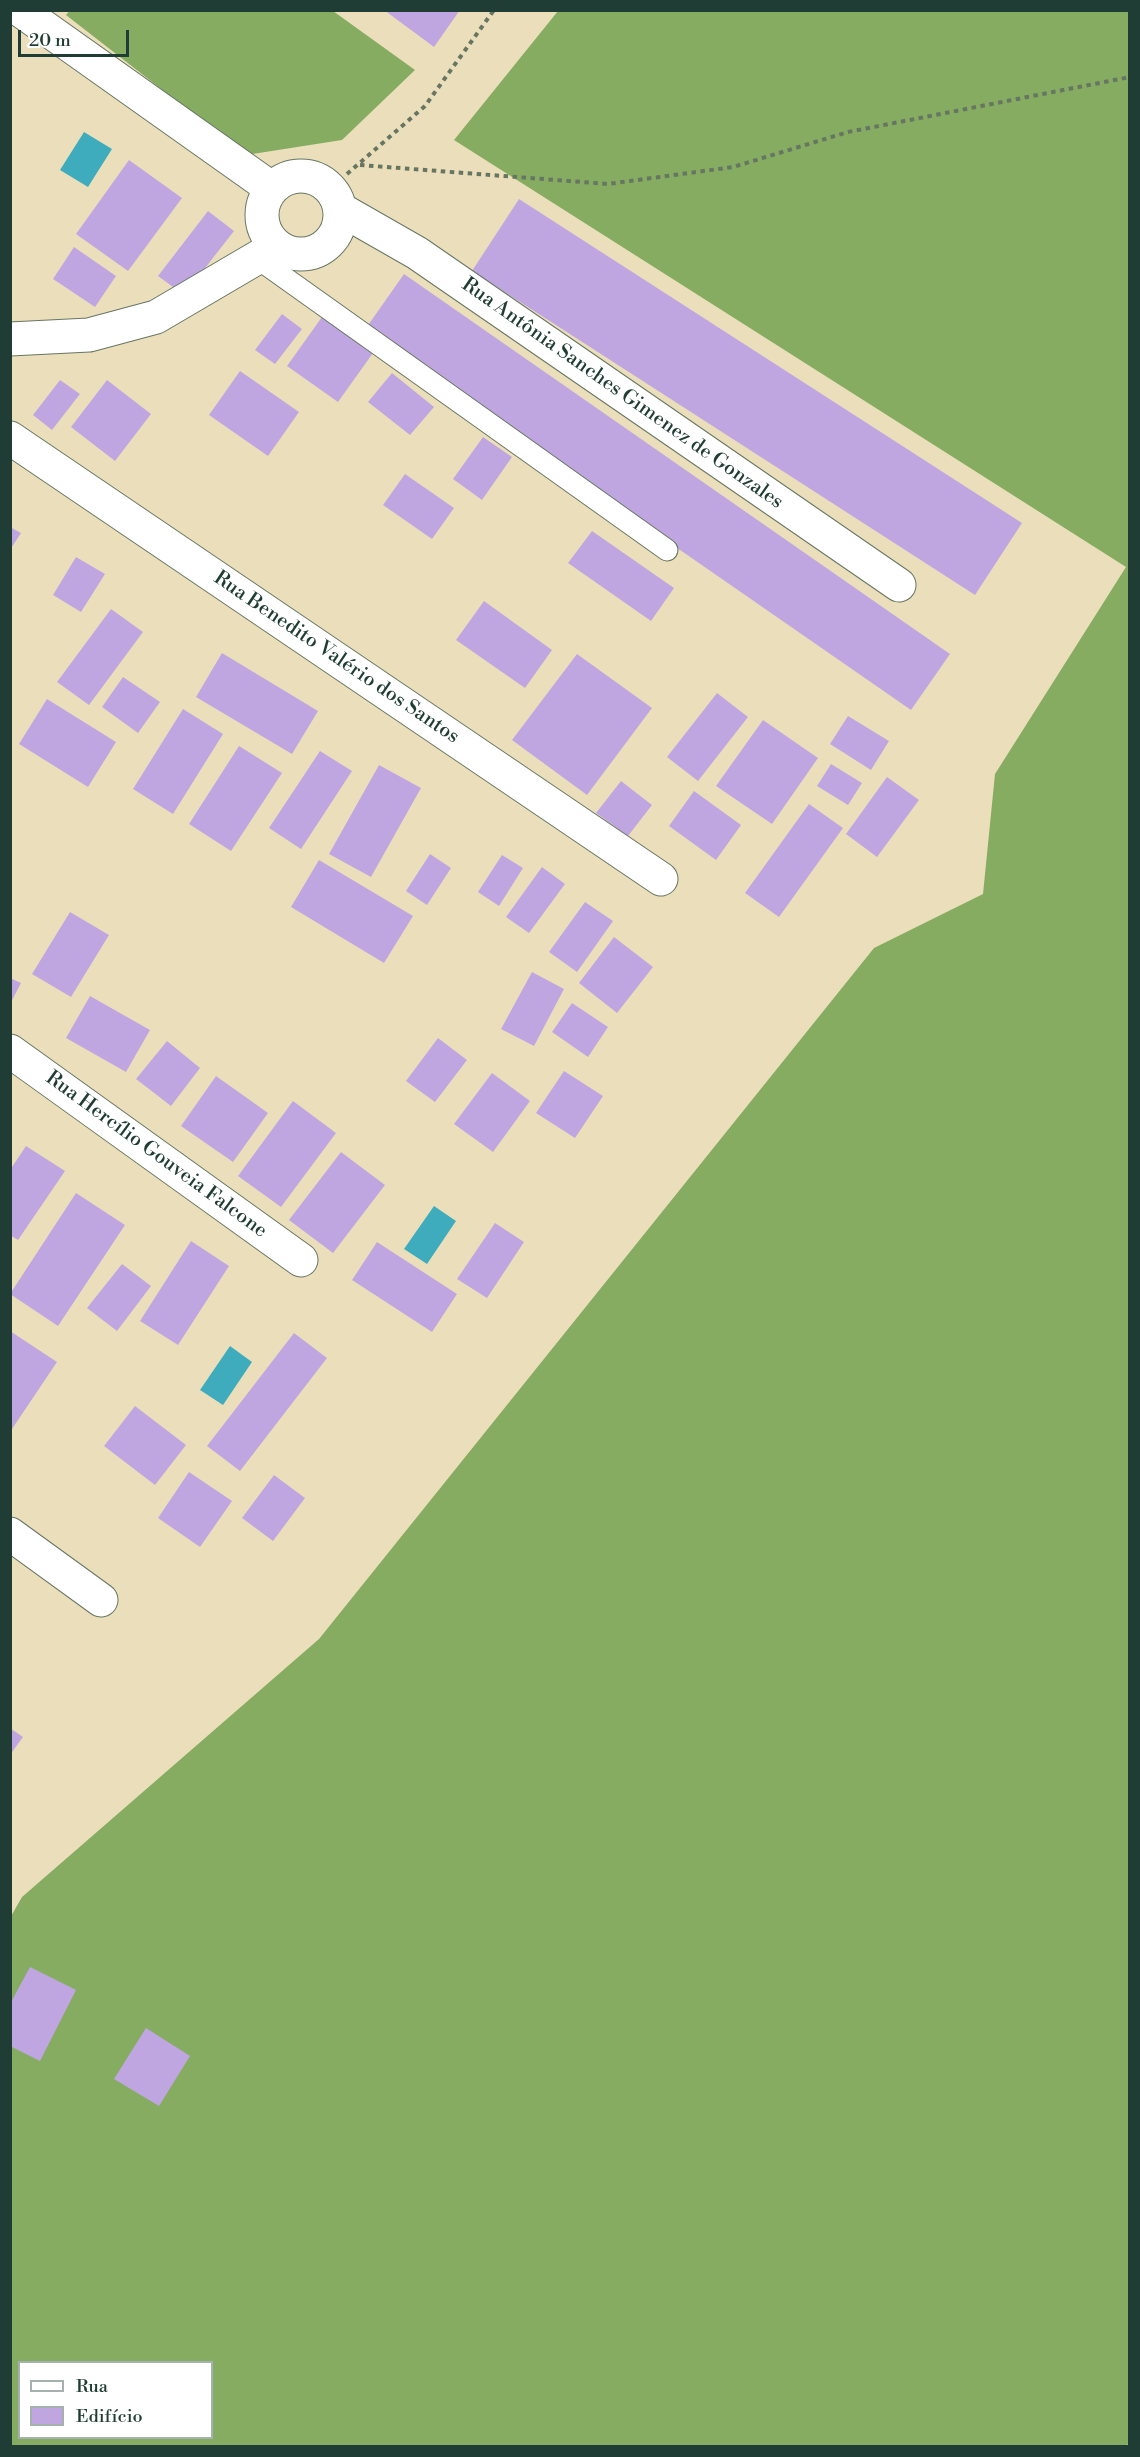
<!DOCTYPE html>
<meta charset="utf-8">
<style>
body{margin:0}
#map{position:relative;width:1140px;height:2457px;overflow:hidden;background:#ebdfbb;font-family:"Libre Bodoni",serif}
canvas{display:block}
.frame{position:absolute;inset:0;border:12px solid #1f3d34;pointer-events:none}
.legend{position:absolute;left:18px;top:2361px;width:195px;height:78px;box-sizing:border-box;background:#fff;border:2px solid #a5b1ae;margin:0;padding:8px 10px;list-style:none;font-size:18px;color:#1f3d34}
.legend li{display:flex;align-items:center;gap:12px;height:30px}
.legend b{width:30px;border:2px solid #a5b1ae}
.scale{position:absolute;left:18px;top:30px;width:111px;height:27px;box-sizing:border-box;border:3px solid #1f3d34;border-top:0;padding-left:8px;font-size:18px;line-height:21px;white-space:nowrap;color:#1f3d34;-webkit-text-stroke:4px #fff;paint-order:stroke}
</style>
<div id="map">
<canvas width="1140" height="2457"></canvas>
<div class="frame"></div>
<ul class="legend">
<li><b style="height:8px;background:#fff"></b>Rua</li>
<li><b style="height:16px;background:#c0a6e1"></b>Edifício</li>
</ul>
<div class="scale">20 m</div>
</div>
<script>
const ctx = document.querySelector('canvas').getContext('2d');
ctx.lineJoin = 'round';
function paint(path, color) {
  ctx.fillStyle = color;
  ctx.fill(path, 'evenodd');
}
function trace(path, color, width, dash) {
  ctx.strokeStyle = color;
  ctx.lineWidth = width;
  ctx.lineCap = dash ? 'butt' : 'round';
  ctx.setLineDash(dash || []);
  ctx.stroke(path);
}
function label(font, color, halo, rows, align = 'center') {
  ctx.font = font + ' "Libre Bodoni",serif';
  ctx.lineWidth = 6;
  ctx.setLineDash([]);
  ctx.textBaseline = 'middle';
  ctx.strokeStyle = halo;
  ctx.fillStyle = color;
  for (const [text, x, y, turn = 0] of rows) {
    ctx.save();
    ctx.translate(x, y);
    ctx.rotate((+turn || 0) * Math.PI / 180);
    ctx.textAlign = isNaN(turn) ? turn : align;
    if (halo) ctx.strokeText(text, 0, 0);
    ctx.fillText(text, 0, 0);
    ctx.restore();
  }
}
paint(new Path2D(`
 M70 10 333 11 415 70 342 140 246 155 66 15Z
 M558 11H1129V2444L1124 2446H11L10 1918 22 1897 319 1639 874 948 983 894 995 774 1126 567 454 140ZM20 2362H212V2438H20Z`), '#86ac62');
paint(new Path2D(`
 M84 132 112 149 88 187 60 170Z
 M434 1206 456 1221 427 1264 404 1249Z
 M230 1346 252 1362 223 1405 200 1390Z`), '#3facbd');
paint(new Path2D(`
 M384 10H460L434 47Z
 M129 160 182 198 128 271 76 234Z
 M519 199 1022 523 975 595 472 271Z
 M208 211 234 231 184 295 158 276Z
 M74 247 116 276 95 307 53 279Z
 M404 274 950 654 911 710 364 331Z
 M282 314 302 329 275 364 255 350Z
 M322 317 373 353 338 402 287 366Z
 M240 371 299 412 268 456 209 415Z
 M392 373 434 407 410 435 368 402Z
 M60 380 80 394 52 430 33 415Z
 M107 380 151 414 115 461 71 427Z
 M483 437 512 457 482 500 453 479Z
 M405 474 454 508 432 539 383 505Z
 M10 527 21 533 10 550Z
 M592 531 674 588 651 621 568 563Z
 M76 557 105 574 81 612 53 595Z
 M484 601 552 650 525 688 456 640Z
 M111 609 143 632 89 705 57 682Z
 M222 653 318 711 292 754 196 697Z
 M577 654 652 708 587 795 512 740Z
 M123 677 160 702 138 733 102 707Z
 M717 693 748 717 698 781 667 757Z
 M47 699 116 742 88 787 19 744Z
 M183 709 223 734 173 814 133 789Z
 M848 716 889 741 871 770 830 744Z
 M763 720 818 758 772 824 716 786Z
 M239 746 282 773 231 851 189 824Z
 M320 751 352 771 301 849 269 828Z
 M831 764 862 783 848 805 817 786Z
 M379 765 421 788 371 877 329 854Z
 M887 777 919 800 877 857 846 834Z
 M621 781 652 805 628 836 596 813Z
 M694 791 741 825 716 860 669 826Z
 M809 804 843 828 779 917 745 893Z
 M430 854 451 868 427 905 406 891Z
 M502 855 523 868 499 906 478 892Z
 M319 860 413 916 384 963 291 907Z
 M542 867 565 884 529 933 506 917Z
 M585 902 613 921 577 972 549 952Z
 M70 912 109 935 71 997 32 974Z
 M614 937 653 967 617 1013 579 983Z
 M532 972 564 989 534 1046 501 1029Z
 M10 978 21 983 10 1004Z
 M90 996 150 1030 126 1072 66 1038Z
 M572 1003 608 1027 588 1057 552 1032Z
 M438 1038 467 1060 435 1102 406 1081Z
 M167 1041 200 1068 171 1106 136 1079Z
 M564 1071 603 1096 575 1138 536 1113Z
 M492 1073 530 1101 493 1152 454 1124Z
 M216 1076 268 1113 233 1162 181 1126Z
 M293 1101 336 1133 281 1207 238 1176Z
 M26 1146 65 1171 18 1240 10 1235V1170Z
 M341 1152 385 1185 333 1253 289 1220Z
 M76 1193 125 1225 58 1326 10 1294Z
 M495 1223 524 1242 487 1298 457 1279Z
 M191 1241 229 1266 178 1345 140 1321Z
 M377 1242 457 1294 432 1332 352 1280Z
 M122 1264 151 1286 117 1331 87 1308Z
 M10 1331 57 1362 10 1432Z
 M294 1333 327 1358 240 1471 207 1446Z
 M135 1406 186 1445 155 1485 104 1446Z
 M189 1472 232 1501 200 1547 158 1518Z
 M274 1475 305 1498 273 1541 242 1518Z
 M10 1728 23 1737 10 1755Z
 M30 1967 76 1990 40 2061 10 2046V2004Z
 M146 2028 190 2056 159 2106 114 2079Z`), '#c0a6e1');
const service = new Path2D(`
 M257 258 667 550`);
const minor = new Path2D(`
 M20 10 271 188
 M262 215a39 39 0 1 1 78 0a39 39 0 1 1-78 0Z
 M340 209 417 253 899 585
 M10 339 89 335 156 317 277 246
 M10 438 661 879
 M10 1051 301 1260
 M10 1534 101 1600`);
trace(service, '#667663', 23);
trace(minor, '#667663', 35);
trace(new Path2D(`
 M360 165 608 184 733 167 848 132 1130 77
 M347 174 425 106 494 10`), '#667663', 4, [4.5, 4.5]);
trace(service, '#fff', 21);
trace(minor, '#fff', 33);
label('20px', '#1f3d34', '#fff', [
 ["Rua Antônia Sanches Gimenez de Gonzales",622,394,35],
 ["Rua Benedito Valério dos Santos",336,658,34],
 ["Rua Hercílio Gouveia Falcone",156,1155,36]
]);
</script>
